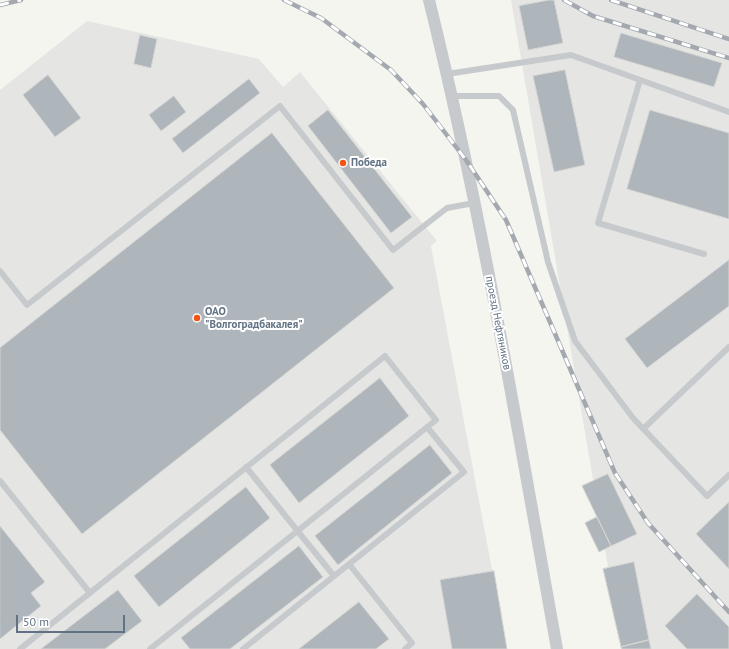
<!DOCTYPE html>
<meta charset="utf-8">
<style>
body{margin:0}
#map{position:relative;width:729px;height:649px;overflow:hidden;background:#f5f5f0;font-family:"PT Sans",sans-serif}
canvas{display:block}
.scale{position:absolute;left:16px;top:615px;width:109px;height:18px;box-sizing:border-box;border:2px solid #617284;border-top:0;padding-left:5px;font-size:12px;line-height:14px;white-space:nowrap;color:#617284;-webkit-text-stroke:3px #fff;paint-order:stroke}
</style>
<div id="map">
<canvas width="729" height="649"></canvas>
<div class="scale">50 m</div>
</div>
<script>
const ctx = document.querySelector('canvas').getContext('2d');
ctx.lineJoin = 'round';
function paint(path, color) {
  ctx.fillStyle = color;
  ctx.fill(path, 'evenodd');
}
function trace(path, color, width, dash) {
  ctx.strokeStyle = color;
  ctx.lineWidth = width;
  ctx.lineCap = dash ? 'butt' : 'round';
  ctx.setLineDash(dash || []);
  ctx.stroke(path);
}
function label(font, color, halo, rows, align = 'center') {
  ctx.font = font + ' "PT Sans",sans-serif';
  ctx.lineWidth = 4;
  ctx.setLineDash([]);
  ctx.textBaseline = 'middle';
  ctx.strokeStyle = halo;
  ctx.fillStyle = color;
  for (const [text, x, y, turn = 0] of rows) {
    ctx.save();
    ctx.translate(x, y);
    ctx.rotate((+turn || 0) * Math.PI / 180);
    ctx.textAlign = isNaN(turn) ? turn : align;
    if (halo) ctx.strokeText(text, 0, 0);
    ctx.fillText(text, 0, 0);
    ctx.restore();
  }
}
paint(new Path2D(`
 M511 0H729V649H622Z
 M87 21 259 59 283 87 300 72 437 241 431 246 507 649H0V90Z`), '#e5e6e4');
const building = new Path2D(`
 M549 0H554L563 43 528 50 519 6Z
 M621 33 722 63 714 87 614 57Z
 M140 35 157 39 151 68 134 64Z
 M565 70 585 165 554 172 533 76Z
 M48 75 81 118 55 137 23 95Z
 M249 79 260 93 183 153 172 139Z
 M174 96 186 112 161 131 149 115Z
 M328 110 412 217 391 233 308 126Z
 M650 110 729 133V219L627 189Z
 M272 133 394 288 82 534 0 430V348Z
 M729 260V306L647 368 625 339Z
 M380 378 409 416 299 503 270 465Z
 M430 445 452 473 338 565 315 536Z
 M608 474 637 534 611 546 582 486Z
 M246 487 270 518 159 607 134 576Z
 M729 502V569L696 534Z
 M597 517 611 546 599 552 585 523Z
 M0 526 45 582 31 593 41 606 0 639Z
 M299 546 323 577 230 649H190L181 638Z
 M634 562 649 640 621 647 603 569Z
 M494 571 507 649H452L440 580Z
 M118 590 142 621 105 649H41Z
 M697 594 729 627V649H687L665 626Z
 M359 602 389 639 376 649H299Z
 M649 640 651 649H622L621 647Z`);
paint(building, '#aeb5bb');
trace(building, '#d6d6d3', 1);
trace(new Path2D(`
 M447 74 571 55 729 112
 M640 80 598 223 704 254
 M452 96H499L513 110 548 262 575 341 633 418 707 496 729 475
 M0 271 27 305 280 106 393 250 447 208 474 203
 M643 429 729 347
 M246 467 334 576
 M0 481 90 593
 M349 564 412 643 405 649
 M20 649 385 356 436 420 150 649
 M243 649 464 472 427 427`), '#c7cacd', 6);
trace(new Path2D(`
 M429 0C482 214 518 432 557 649`), '#c7cacd', 12);
const rail = new Path2D(`
 M284 0 321 18 391 70 423 104 466 160 506 220 615 473 648 523 729 612
 M564 0 593 16 729 58
 M611 0 729 39
 M0 5 21 0`);
trace(rail, '#a4a9b0', 4.5);
trace(rail, '#fff', 3, [9]);
for (const [x, y, r, color] of [
 [343,163,4,"#f15414"],
 [197,318,4,"#f15414"]
]) {
  const dot = new Path2D();
  dot.arc(x, y, r, 0, 2 * Math.PI);
  ctx.fillStyle = color;
  ctx.fill(dot);
  trace(dot, '#fff', 1.5);
}
label('bold 11px', '#617284', '#fff', [
 ["Победа",351,163],
 ["ОАО",205,312],
 ["\"Волгоградбакалея\"",205,325]
], 'left');
label('11px', '#617284', '#fff', [
 ["проезд Нефтяников",498,323,79]
]);
</script>
